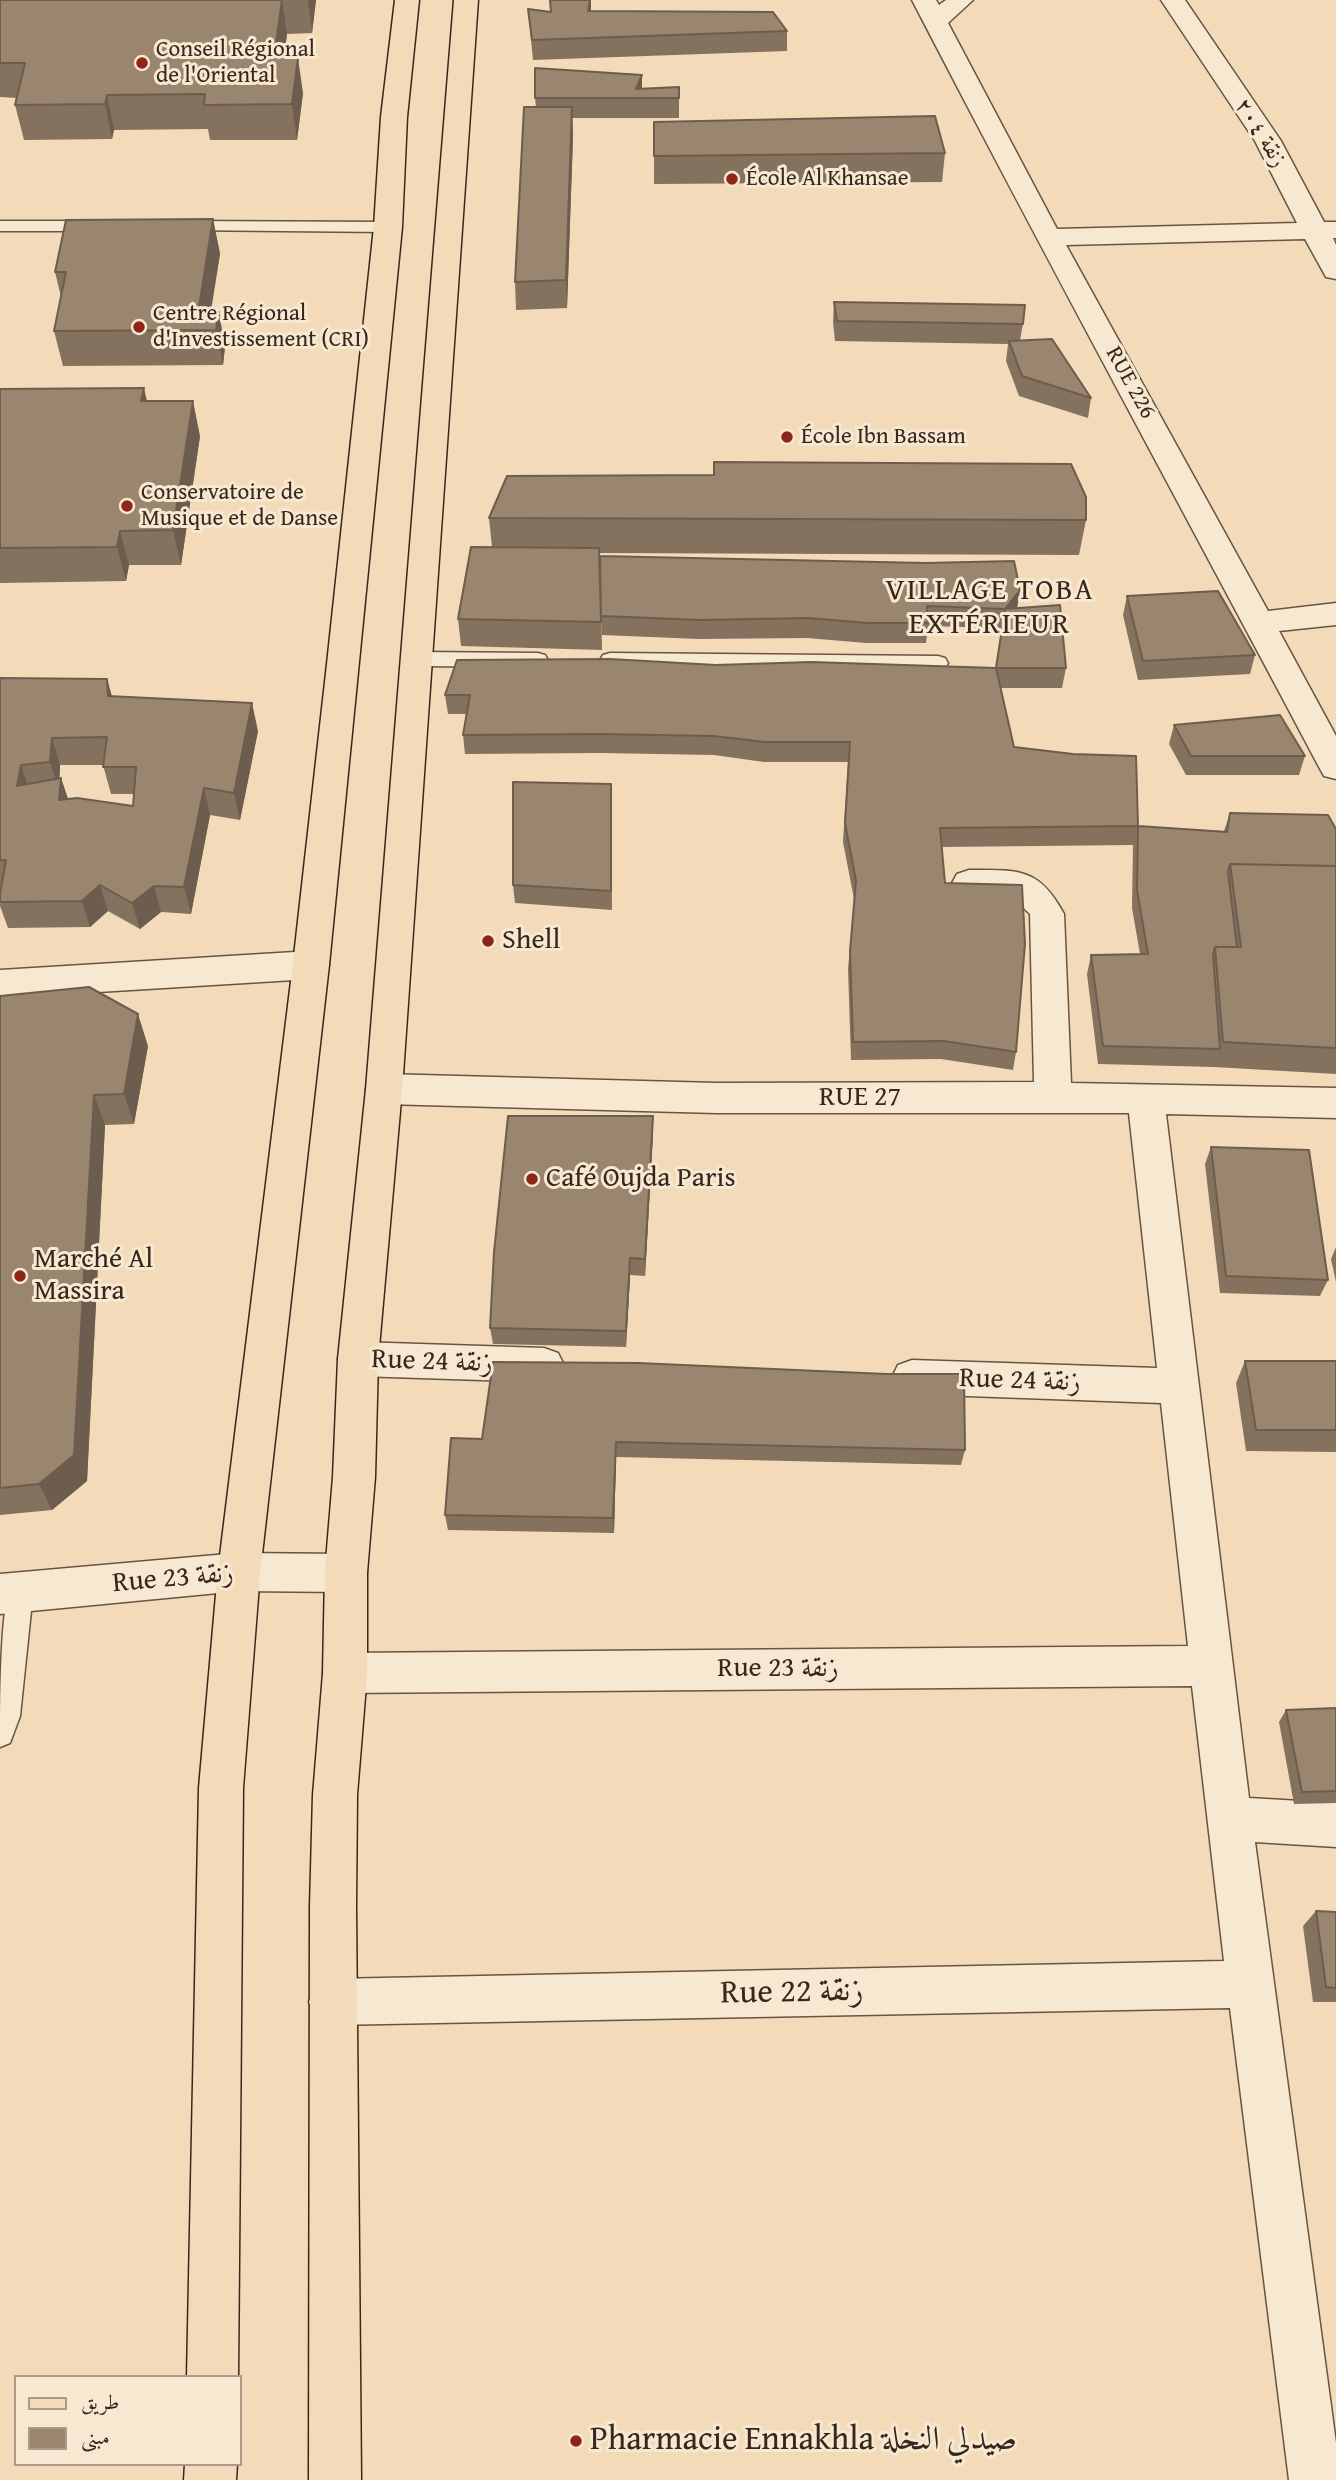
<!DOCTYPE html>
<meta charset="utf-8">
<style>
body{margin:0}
#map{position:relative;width:1336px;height:2480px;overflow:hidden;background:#f3dbba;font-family:"Gentium Book Plus",Amiri,serif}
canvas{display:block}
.legend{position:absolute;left:14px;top:2375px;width:228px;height:91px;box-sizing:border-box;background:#f7e8d2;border:2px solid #ab9b8a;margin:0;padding:9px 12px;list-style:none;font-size:21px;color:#39271d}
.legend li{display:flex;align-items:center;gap:14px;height:35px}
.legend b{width:35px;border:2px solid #ab9b8a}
</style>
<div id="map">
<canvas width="1336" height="2480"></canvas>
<ul class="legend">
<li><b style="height:9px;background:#f3dbba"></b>طريق</li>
<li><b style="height:19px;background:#9a856f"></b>مبنى</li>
</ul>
</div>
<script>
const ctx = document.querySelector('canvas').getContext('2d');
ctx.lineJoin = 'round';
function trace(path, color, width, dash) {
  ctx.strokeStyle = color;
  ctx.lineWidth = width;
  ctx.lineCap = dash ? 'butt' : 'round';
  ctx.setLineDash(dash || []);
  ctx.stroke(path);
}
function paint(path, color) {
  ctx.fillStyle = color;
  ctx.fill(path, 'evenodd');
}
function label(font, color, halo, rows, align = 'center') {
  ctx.font = font + ' "Gentium Book Plus",Amiri,serif';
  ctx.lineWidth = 6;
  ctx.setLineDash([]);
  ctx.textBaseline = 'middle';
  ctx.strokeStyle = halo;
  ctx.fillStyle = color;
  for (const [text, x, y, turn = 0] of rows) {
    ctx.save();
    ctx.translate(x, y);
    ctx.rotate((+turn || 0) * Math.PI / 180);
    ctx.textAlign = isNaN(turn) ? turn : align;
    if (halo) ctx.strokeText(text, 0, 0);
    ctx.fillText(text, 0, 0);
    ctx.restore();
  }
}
const service = new Path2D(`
 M0 221H97L106 226 97 231H0Z
 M183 221 388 222 397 227 388 232 177 230 174 226Z
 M418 652 538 653 545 655 548 660 545 665 538 667 418 666 411 664 408 659 411 654Z
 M610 653 938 656 945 658 948 663 945 668 938 670 610 667 603 665 600 660 603 655Z
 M20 1580 30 1583 33 1592 20 1716 10 1743 0 1747C0 1705 0 1620 10 1583Z`);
const minor = new Path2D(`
 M912 0H936L939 5 946 0H973L948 23 1057 229 1297 223 1255 141 1161 0H1185L1281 141 1324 222H1336V238H1333L1336 245V279L1326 277 1305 239 1066 245 1268 611 1336 603V625L1279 631 1336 736V779L1324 776 1319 767C1184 512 1045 257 912 0Z
 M969 870C1018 870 1039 867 1064 914L1071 1083 1336 1088V1118L1166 1114 1249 1798 1336 1803V1847L1255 1842 1336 2443V2480H1289L1230 2008 332 2025 315 2019 309 2002 315 1985 332 1979 1224 1961 1192 1686 345 1693 330 1687 323 1673 330 1659 345 1653 1188 1646 1161 1403 912 1394 898 1389 892 1377 898 1365 912 1360 1157 1368 1129 1113H716L384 1104 371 1099 366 1089 371 1079 384 1074 716 1083 1034 1082 1030 914 1012 897 969 896 957 892 952 883 957 874Z
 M311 951 324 955 329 965 324 975 311 979 0 998V970Z
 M358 1342 544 1348 558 1353 564 1365 558 1377 544 1382 358 1376 344 1371 338 1359 344 1347Z
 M239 1553 346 1554 361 1559 367 1573 361 1587 346 1592 239 1591 0 1614V1574Z`);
const primary = new Path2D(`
 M395 0H419L407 117 402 227 329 965 260 1572 243 1788 238 2377H187L199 1788 218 1572 293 965 327 664 374 227 381 117Z
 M454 0H478L402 1089 378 1359 375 1477 367 1573V1673L357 1795 356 1906 361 2480H309L310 1906 313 1795 323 1673 325 1573 333 1477 338 1359 366 1089Z
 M185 2464H237L236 2480H184Z`);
trace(service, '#685444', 3);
trace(minor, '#685444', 3);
trace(primary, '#39271d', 3);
paint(service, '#f7e8d2');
paint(minor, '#f7e8d2');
paint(primary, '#f3dbba');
paint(new Path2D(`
 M0 0H316L312 33 287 34 284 58 303 93 297 140H210L208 129 114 130 112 139 24 140 15 105 17 98 0 97Z
 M550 0H591V11L787 31V51L533 60 528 9 550 12Z
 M679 87V118H572L573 136 567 308 516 310 515 282 536 107 535 98 642 89Z
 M654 122 945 153 942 182 654 184Z
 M213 219 220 254 210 312 225 347 223 365 63 366 54 331 61 297 55 272Z
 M834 302 1023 324 1020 340 1091 398 1088 418 1019 396 1006 361 1008 344 835 341 833 322Z
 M0 389 147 401 200 436 181 565H129L126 581 0 583Z
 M489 518 1086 520 1079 555 599 553 600 556 1017 608 1066 668 1062 688H1001L1014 747 1138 826 1224 831 1230 813 1336 829V1074L1214 1067 1098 1064 1087 974 1091 955 1140 954 1132 908 1133 845 941 847 945 883 1016 1052 1013 1070 941 1059 851 1060 848 969 854 899 843 842 848 762H764L714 755 600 753 465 754 463 735 466 714H448L445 695 716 665 996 668 1002 628 928 626 926 643H866L807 638 699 639 602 635 601 588 602 650 461 646 458 619 492 547Z
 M1127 596 1255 655 1250 674 1138 680 1123 615Z
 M0 678 107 679 112 696 258 731 240 820 210 815 191 914 161 912 140 929 108 911 90 927 8 928 0 906 1 887H0ZM60 765H103L111 794H134L133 806 68 799 61 778 59 779Z
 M1174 725 1305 756 1299 775H1186L1169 744Z
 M611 784 612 910 515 903 513 885Z
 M0 996 148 1046 134 1124 105 1125 87 1481 52 1510 0 1515Z
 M653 1116V1133L645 1276 630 1275 626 1347 493 1344 490 1328Z
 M1211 1147 1328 1280 1320 1296 1220 1293 1205 1164Z
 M1336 1247V1282L1331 1259Z
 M1245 1361H1336V1452L1246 1451 1236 1383Z
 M451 1438 965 1450 961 1465 616 1457 614 1533 448 1530 445 1515Z
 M1336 1708V1803L1294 1804 1279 1722 1286 1710Z
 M1316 1911 1336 1912V2002H1313L1303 1926Z`), '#84725f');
paint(new Path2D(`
 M282 0 287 34 279 93 274 58Z
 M308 0H316L312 33Z
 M590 0H591V13L588 11Z
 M298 58 303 93 297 140 292 104Z
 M642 75V95L636 89Z
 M107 95 114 130 112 139 105 104Z
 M572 107 573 136 567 308 566 280Z
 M213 219 220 254 208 330 198 313Z
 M219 312 225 347 223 365 216 330Z
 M144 388 152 423 141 401Z
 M193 401 200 436 181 565 173 530Z
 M120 531 129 565 126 581 117 547Z
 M1020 590 1017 609H1005Z
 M107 679 114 706 108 696Z
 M252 703 258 731 240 820 234 793Z
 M52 738 60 765 59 789 50 762Z
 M21 765 30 792 17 786Z
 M61 778 70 805 59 800Z
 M204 788 210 815 191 914 184 887Z
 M100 885 108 911 90 927 82 901Z
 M154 886 161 912 140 929 132 903Z
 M138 1014 148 1046 134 1124 124 1094Z
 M94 1095 105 1125 87 1481 52 1510 39 1484Z
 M653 1116V1133L645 1276V1259Z
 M630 1258V1275L626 1347V1331Z
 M616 1442V1457L614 1533 613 1518Z`), '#6c5d4e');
const building = new Path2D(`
 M0 0H282L274 58H298L292 104 204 105 205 94 107 95 105 104 15 105 25 63H0Z
 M550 0H590L588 11 773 12 787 31 532 40 528 9 551 12Z
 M535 68 642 75 636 89 679 87V98H535Z
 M524 107H572L566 280 515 282Z
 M935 116 945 153 654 156V122Z
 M213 219 198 313 219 312 216 330 54 331 66 272H55L66 220Z
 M834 302 1025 305 1023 324 837 321Z
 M1052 339 1091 398 1022 376 1009 341Z
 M144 388 141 401H193L173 530 120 531 117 547 0 548V389Z
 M714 462 1071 464 1086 497V520L489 518 507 476 714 475Z
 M471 547 599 548 601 622 458 619Z
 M600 556 925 563 1014 561 1020 590 1005 609 927 606 928 623H868L808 618 700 620 601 616Z
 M1218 591 1255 655 1143 661 1127 596Z
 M1060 605 1066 668H996L1005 609Z
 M610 659 716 665 811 662 996 668 1014 747 1073 754 1136 756 1138 826 940 828 945 883 1022 885 1025 944 1016 1052 944 1041 853 1042 850 951 856 881 845 823 850 742H765L714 736 599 734 463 735 470 695H445L457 660Z
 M0 678 107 679 108 696 252 703 234 793 204 788 184 887 154 886 132 903 100 885 82 901 0 902V894L6 860H0ZM107 737 103 767H136L133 806 77 798 59 800 61 778 17 786 21 765 50 762 52 738Z
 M1280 715 1305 756H1191L1174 725Z
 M513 782 611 784V891L513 885Z
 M1230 813 1328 815 1336 829V866L1230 864 1228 872 1237 947H1215L1213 955 1220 1049 1103 1046 1091 955 1148 954 1137 890 1138 826 1227 832Z
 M1230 864 1336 866V1048L1223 1042 1215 947H1241Z
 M89 987 138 1014 124 1094 94 1095 74 1455 39 1484 0 1488V996Z
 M508 1116H653L645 1259 630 1258 626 1331 490 1328 494 1252Z
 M1211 1147 1309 1150 1328 1280 1226 1276Z
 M1245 1361H1336V1430H1256Z
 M493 1362 638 1363 886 1374H964L965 1450 616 1442 613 1518 445 1515 451 1438 482 1439Z
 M1336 1708V1791L1302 1792 1286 1710Z
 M1316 1911 1336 1912V1988L1326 1987Z`);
paint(building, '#9a856f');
trace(building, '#6c5d4e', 2);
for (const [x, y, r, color] of [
 [142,63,7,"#8f2418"],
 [732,179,7,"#8f2418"],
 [139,327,7,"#8f2418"],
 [787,437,7,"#8f2418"],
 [127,506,7,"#8f2418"],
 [488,941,7,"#8f2418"],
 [532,1179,7,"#8f2418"],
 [20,1276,7,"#8f2418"],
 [576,2441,7,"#8f2418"]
]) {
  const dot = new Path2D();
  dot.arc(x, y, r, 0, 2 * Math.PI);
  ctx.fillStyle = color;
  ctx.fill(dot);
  trace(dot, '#f7e8d2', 2.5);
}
label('23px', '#39271d', '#f7e8d2', [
 ["Conseil Régional",156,50],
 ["de l'Oriental",156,76],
 ["École Al Khansae",746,179],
 ["Centre Régional",153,314],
 ["d'Investissement (CRI)",153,340],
 ["École Ibn Bassam",801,437],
 ["Conservatoire de",141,493],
 ["Musique et de Danse",141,519]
], 'left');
label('23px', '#39271d', '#f7e8d2', [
 ["زنقة ٢٠٤",1260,133,58],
 ["RUE 226",1130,383,61]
]);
label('28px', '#39271d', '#f7e8d2', [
 ["Shell",502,941],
 ["Café Oujda Paris",546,1179],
 ["Marché Al",34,1260],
 ["Massira",34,1292]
], 'left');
label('28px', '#39271d', '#f7e8d2', [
 ["RUE 27",860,1098],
 ["Rue 24 زنقة",432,1362,2],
 ["Rue 24 زنقة",1020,1381,2],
 ["Rue 23 زنقة",173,1579,-5],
 ["Rue 23 زنقة",778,1669]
]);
ctx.letterSpacing = '2px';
label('30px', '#39271d', '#f7e8d2', [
 ["VILLAGE TOBA",990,591],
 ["EXTÉRIEUR",990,625]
]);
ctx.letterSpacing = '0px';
label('33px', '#39271d', '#f7e8d2', [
 ["Rue 22 زنقة",792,1993,-1]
]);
label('33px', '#39271d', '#f7e8d2', [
 ["Pharmacie Ennakhla صيدلي النخلة",590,2441]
], 'left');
</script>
